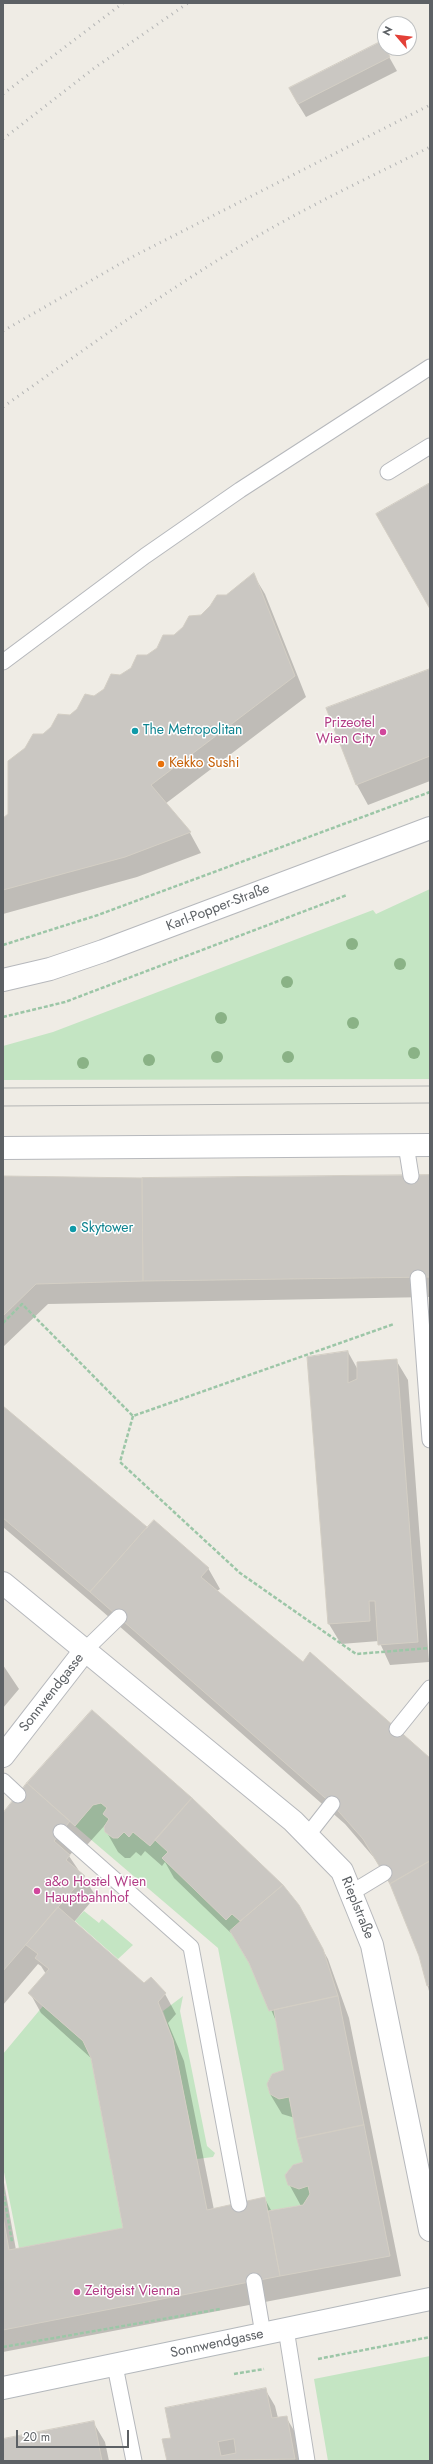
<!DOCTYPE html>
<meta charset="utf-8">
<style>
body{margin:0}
#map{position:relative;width:433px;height:2464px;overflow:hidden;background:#efece5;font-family:Jost,sans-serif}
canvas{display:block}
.frame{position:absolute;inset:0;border:4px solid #5d6165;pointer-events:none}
.north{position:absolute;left:377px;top:16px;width:40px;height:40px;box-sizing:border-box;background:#fff;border:1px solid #bec0c1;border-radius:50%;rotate:298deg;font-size:11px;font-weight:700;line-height:16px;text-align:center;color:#5d6165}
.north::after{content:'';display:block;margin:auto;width:14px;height:18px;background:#e34037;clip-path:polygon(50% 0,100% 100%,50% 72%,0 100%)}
.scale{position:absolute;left:16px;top:2430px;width:113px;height:18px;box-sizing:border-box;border:2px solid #5d6165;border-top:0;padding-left:5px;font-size:12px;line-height:14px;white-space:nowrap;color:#5d6165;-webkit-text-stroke:3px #fff;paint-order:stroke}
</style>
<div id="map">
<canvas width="433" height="2464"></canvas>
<div class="frame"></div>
<div class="north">N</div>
<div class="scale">20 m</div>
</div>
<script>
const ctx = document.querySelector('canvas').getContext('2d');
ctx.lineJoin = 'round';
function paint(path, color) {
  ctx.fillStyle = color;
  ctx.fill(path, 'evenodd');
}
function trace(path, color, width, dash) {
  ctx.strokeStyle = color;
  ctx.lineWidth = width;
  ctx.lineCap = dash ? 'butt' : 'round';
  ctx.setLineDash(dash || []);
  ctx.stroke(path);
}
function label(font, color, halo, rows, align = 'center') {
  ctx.font = font + ' Jost,sans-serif';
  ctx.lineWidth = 3;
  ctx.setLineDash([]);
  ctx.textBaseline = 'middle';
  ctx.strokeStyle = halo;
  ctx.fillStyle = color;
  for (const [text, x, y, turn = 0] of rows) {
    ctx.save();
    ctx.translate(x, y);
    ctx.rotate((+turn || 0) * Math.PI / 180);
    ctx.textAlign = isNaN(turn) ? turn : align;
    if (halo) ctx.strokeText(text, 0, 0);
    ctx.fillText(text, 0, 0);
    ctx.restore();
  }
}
paint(new Path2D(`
 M430 889V1079L3 1080V1046L53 1032 373 910 376 914Z
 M101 1803 107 1808 103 1814 109 1819 104 1827 105 1832 113 1838H118L124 1832 129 1837 133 1832 150 1846 155 1840 168 1852 162 1858 226 1920 232 1914 240 1921 230 1931 249 1963 269 2011 274 2010 284 2070 272 2074 267 2085 270 2094 279 2099 289 2097 303 2162 293 2165 285 2175 299 2189 308 2186 310 2194 303 2205 268 2211 218 1948 75 1826 93 1805Z
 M84 1911 99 1923 102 1919 133 1945 118 1959 75 1921Z
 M183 1996 180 2011 207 2146 215 2153 213 2157 197 2159 173 2040 163 2011Z
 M43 2006 83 2041 91 2058 123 2228 19 2248 3 2167V2054Z
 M430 2356V2461H328L314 2379Z`), '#c4e5c3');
paint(new Path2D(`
 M388 55 397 71 306 117 298 104Z
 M253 574 265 594 306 697 165 804 190 833 201 853 137 877 3 914V819L9 815 43 735 202 616Z
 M430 670V781L368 805 357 785 327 709Z
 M3 1177 142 1179 430 1178V1297L48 1304 3 1347Z
 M348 1352 358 1370 396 1360 408 1380 429 1662 390 1665 379 1641 341 1644 329 1624Z
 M3 1408 147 1529 208 1568 220 1589 217 1591 303 1664 430 1759V1995L420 1956 392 1886 376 1860 345 1824 102 1611 3 1527Z
 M3 1665 19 1689 3 1708Z
 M92 1712 191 1799 282 1886 298 1906 328 1959 349 2018 401 2276 3 2352V2177L16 2250 124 2228 92 2059 41 2013 30 1993 46 1974 41 1966 38 1964 3 2005V1814ZM105 1825 106 1831 118 1852 125 1858H130L136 1852 141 1856 145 1851 162 1866 165 1862 174 1878 234 1936 252 1966 276 2021 285 2071 270 2094 282 2114 295 2118 304 2163 289 2184 301 2206 272 2212 265 2199 214 2210 184 2061 168 2023 176 2014 165 1994 144 1985 74 1922 96 1896 69 1856 82 1841 87 1845Z
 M265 2389 275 2406 278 2418 286 2417 296 2434 301 2461H168L164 2440 172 2439Z
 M93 2422 105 2442 109 2461H3V2440Z`), '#0003');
const building = new Path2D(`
 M382 41 390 57 298 104 289 88Z
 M430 483V609L376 514Z
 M254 573 295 676 151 785 191 832 125 857 3 890V818L8 814V761L25 748 33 734H43L51 727 58 714 70 715 77 709 85 694 94 696 104 689 111 674 120 675 131 668 137 655H147L157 648 163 635H174L183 627 189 616 201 615 210 606 217 595H226Z
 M430 669V756L356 785 326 708Z
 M430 1175V1277L143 1281 142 1178Z
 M3 1176 142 1178 143 1281 36 1284 3 1316Z
 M348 1351V1383L357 1379V1362L397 1359 418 1642 378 1645 375 1601H369L370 1621 328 1624 307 1357Z
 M3 1406 147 1527 90 1592 3 1518Z
 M154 1520 209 1568 201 1577 303 1662 310 1652 430 1758V1861L390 1884 363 1839 332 1804 90 1592Z
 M92 1710 192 1798 150 1846 133 1832 129 1837 124 1832 118 1838H113L105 1832 104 1827 109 1819 103 1814 107 1808 101 1803 93 1805 75 1826 27 1783Z
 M27 1783 70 1821 54 1841 70 1855 66 1860 85 1876 3 1971V1813Z
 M192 1798 283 1885 240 1921 232 1914 226 1920 162 1858 168 1852 155 1840Z
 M430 1861V1985L427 1986 419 1956 390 1884Z
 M283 1885 299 1905 323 1949 338 1996 269 2011 249 1963 230 1931Z
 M58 1907 144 1983 151 1977 166 1993 158 2002 173 2040 207 2210 265 2197 280 2276 3 2330V2216L9 2250 123 2228 91 2058 83 2041 28 1993 49 1969 35 1958 38 1954 26 1945Z
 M338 1996 364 2125 297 2139 289 2097 279 2099 270 2094 267 2084 272 2074 284 2070 274 2010Z
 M364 2125 390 2256 280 2276 268 2211 303 2205 310 2194 308 2186 299 2189 288 2185 285 2175 293 2165 303 2162 297 2139Z
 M266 2388 272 2418 287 2416 295 2459 167 2461 162 2439 171 2438 165 2408ZM234 2439 236 2453 221 2456 218 2442Z
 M94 2421 102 2461H3V2439Z`);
paint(building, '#cac7c2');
trace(building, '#d3cec4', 1);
const lane = new Path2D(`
 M388 472 430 446
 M3 662 145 556 240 490 430 367
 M406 1145 411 1176
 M418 1278 430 1440
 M86 1649 119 1617
 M397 1729 430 1688
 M3 1781 18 1795
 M61 1832 191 1947 239 2204
 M307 1836 332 1804
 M351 1893 384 1873
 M254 2281 263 2334
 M286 2329 307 2461
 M115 2366 134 2461`);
const street = new Path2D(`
 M3 980 50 969 103 951 430 828
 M3 1148 430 1145
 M3 1583 293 1821 342 1871 372 1945 430 2230
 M3 1756 86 1649`);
const secondary = new Path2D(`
 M3 2388 430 2299`);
trace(lane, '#b6b8bc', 17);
trace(street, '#b6b8bc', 24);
trace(secondary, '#b4b8bc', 24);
trace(new Path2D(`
 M3 945 98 915 430 792
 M3 1017 65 1002 347 895
 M3 1323 22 1304 133 1416 394 1324
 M133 1416 120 1462 240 1573 356 1654 430 1648
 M3 2190 12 2242
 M3 2347 220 2309
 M318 2359 430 2337
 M234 2374 264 2369`), '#9cc6a7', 2.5, [4, 2]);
trace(lane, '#fff', 15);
trace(street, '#fff', 22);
trace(secondary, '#fff', 22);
trace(new Path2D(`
 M3 1088 430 1086
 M3 1106 430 1103`), '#b4b5b5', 1);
trace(new Path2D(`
 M3 94 123 3
 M3 139 93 69 188 3
 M3 331 132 257 430 105
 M3 407C82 351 161 294 244 244 304 208 368 178 430 147`), '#b4b5b5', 3, [1, 5]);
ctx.fillStyle = '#8ab286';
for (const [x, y] of [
 [352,944],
 [400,964],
 [287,982],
 [221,1018],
 [353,1023],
 [414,1053],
 [217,1057],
 [288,1057],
 [149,1060],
 [83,1063]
]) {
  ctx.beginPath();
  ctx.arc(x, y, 6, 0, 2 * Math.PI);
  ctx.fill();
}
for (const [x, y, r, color] of [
 [135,731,4,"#0f9aa8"],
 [383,732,4,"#d1479c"],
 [161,764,4,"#e8710a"],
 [73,1229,4,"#0f9aa8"],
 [37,1891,4,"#d1479c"],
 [77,2292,4,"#d1479c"]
]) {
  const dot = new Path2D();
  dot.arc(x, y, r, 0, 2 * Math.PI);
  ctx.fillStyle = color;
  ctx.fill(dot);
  trace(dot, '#fff', 1.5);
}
label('14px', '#b23c85', '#fff', [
 ["Prizeotel",375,724,"right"],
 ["Wien City",375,740,"right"],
 ["a&o Hostel Wien",45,1883],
 ["Hauptbahnhof",45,1899],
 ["Zeitgeist Vienna",85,2292]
], 'left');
label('14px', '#0d838f', '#fff', [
 ["The Metropolitan",143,731],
 ["Skytower",81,1229]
], 'left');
label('14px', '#c56008', '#fff', [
 ["Kekko Sushi",169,764]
], 'left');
label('14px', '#5d6165', '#fff', [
 ["Karl-Popper-Straße",218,908,-21],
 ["Sonnwendgasse",52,1693,-52],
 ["Rieplstraße",357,1908,68],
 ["Sonnwendgasse",217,2344,-12]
]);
</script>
